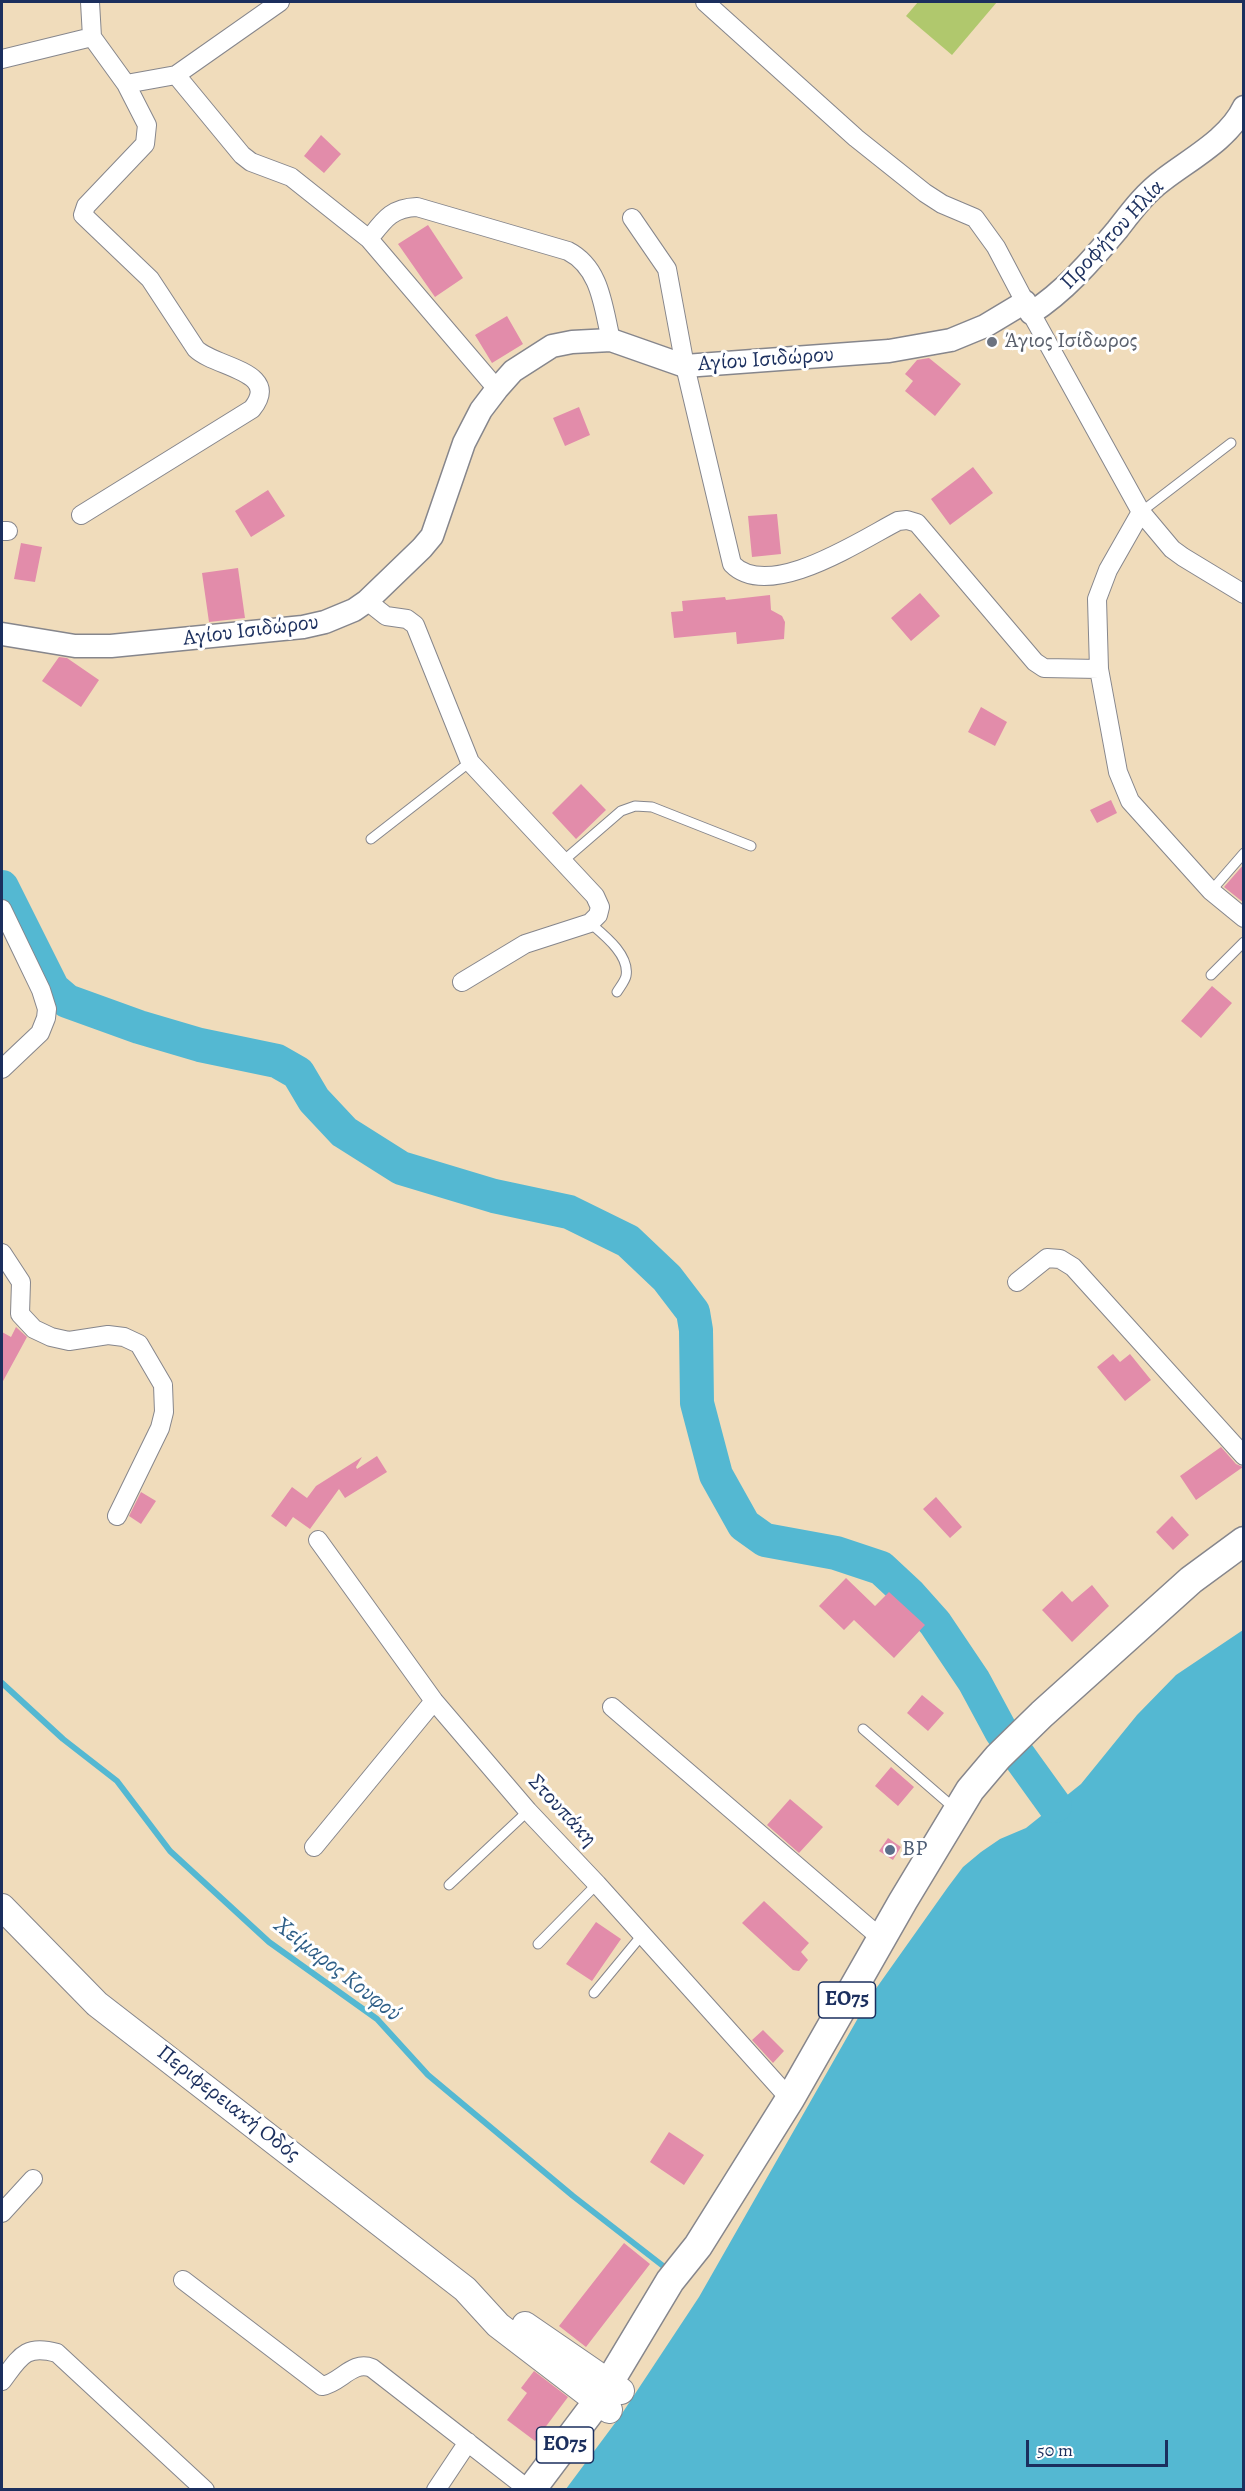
<!DOCTYPE html>
<meta charset="utf-8">
<style>
body{margin:0}
#map{position:relative;width:1245px;height:2491px;overflow:hidden;background:#f0dcbb;font-family:Alegreya,serif}
canvas{display:block}
.frame{position:absolute;inset:0;border:3px solid #1b2f5e;pointer-events:none}
.scale{position:absolute;left:1026px;top:2440px;width:142px;height:27px;box-sizing:border-box;border:3px solid #1b2f5e;border-top:0;padding-left:8px;font-size:18px;line-height:21px;white-space:nowrap;color:#1b2f5e;-webkit-text-stroke:4px #fff;paint-order:stroke}
</style>
<div id="map">
<canvas width="1245" height="2491"></canvas>
<div class="frame"></div>
<div class="scale">50 m</div>
</div>
<script>
const ctx = document.querySelector('canvas').getContext('2d');
ctx.lineJoin = 'round';
function paint(path, color) {
  ctx.fillStyle = color;
  ctx.fill(path, 'evenodd');
}
function trace(path, color, width, dash) {
  ctx.strokeStyle = color;
  ctx.lineWidth = width;
  ctx.lineCap = dash ? 'butt' : 'round';
  ctx.setLineDash(dash || []);
  ctx.stroke(path);
}
function label(font, color, halo, rows, align = 'center') {
  ctx.font = font + ' Alegreya,serif';
  ctx.lineWidth = 6;
  ctx.setLineDash([]);
  ctx.textBaseline = 'middle';
  ctx.strokeStyle = halo;
  ctx.fillStyle = color;
  for (const [text, x, y, turn = 0] of rows) {
    ctx.save();
    ctx.translate(x, y);
    ctx.rotate((+turn || 0) * Math.PI / 180);
    ctx.textAlign = isNaN(turn) ? turn : align;
    if (halo) ctx.strokeText(text, 0, 0);
    ctx.fillText(text, 0, 0);
    ctx.restore();
  }
}
paint(new Path2D(`
 M918 2H997L952 55 906 16Z`), '#b0c86d');
paint(new Path2D(`
 M1243 1630V2489H566L621 2415 699 2297 870 1997 948 1887 963 1867 981 1852 1000 1839 1026 1828 1081 1784 1137 1715 1176 1675Z`), '#54b8d2');
trace(new Path2D(`
 M2 1683 63 1739 117 1781 170 1851 269 1942 377 2019 428 2075 573 2196 667 2269`), '#54b8d2', 6);
trace(new Path2D(`
 M2 887 53 989 67 1001 139 1027 200 1045 277 1061 298 1073 314 1100 344 1132 401 1168 494 1196 569 1212 628 1241 667 1278 693 1312 696 1330 697 1403 716 1475 744 1525 765 1540 836 1553 881 1568 910 1595 935 1623 974 1681 1001 1731 1055 1806`), '#54b8d2', 34);
paint(new Path2D(`
 M321 135 341 154 324 173 304 156Z
 M428 225 463 278 435 297 398 244Z
 M507 316 523 344 492 363 475 335Z
 M929 358 961 384 935 416 905 391 913 381 905 374 917 360Z
 M579 407 590 435 565 446 553 418Z
 M973 467 993 493 950 525 931 499Z
 M268 490 285 516 251 537 235 511Z
 M777 514 781 554 752 557 748 516Z
 M21 543 42 547 35 582 14 579Z
 M238 568 245 618 209 622 202 573Z
 M920 593 940 616 911 641 891 618Z
 M770 595 771 610 782 616 785 622 784 639 737 644 736 632 674 638 671 612 683 611 682 601 725 597 726 600Z
 M59 657 67 658 99 680 81 707 42 681Z
 M981 707 1007 722 995 746 968 732Z
 M581 784 606 810 576 839 552 813Z
 M1111 800 1117 813 1097 823 1090 810Z
 M1244 864V903L1224 887Z
 M1212 986 1232 1003 1201 1038 1181 1021Z
 M16 1327 27 1337 2 1383V1332L11 1337Z
 M1113 1354 1120 1362 1130 1354 1151 1380 1125 1401 1097 1367Z
 M1221 1447 1236 1464 1243 1467 1196 1500 1180 1476Z
 M377 1456 387 1472 345 1498 339 1489 310 1529 293 1517 286 1527 271 1516 292 1487 307 1498 316 1486 362 1457 356 1467 357 1469Z
 M141 1492 156 1501 141 1524 129 1516Z
 M936 1497 962 1527 950 1538 923 1509Z
 M1172 1516 1189 1535 1173 1550 1156 1532Z
 M846 1578 875 1606 889 1592 925 1625 894 1658 854 1620 844 1630 819 1606Z
 M1092 1585 1109 1606 1072 1642 1042 1610 1062 1591 1072 1602Z
 M922 1695 944 1713 928 1731 907 1713Z
 M891 1767 914 1787 898 1806 875 1786Z
 M790 1799 823 1827 799 1853 767 1825Z
 M888 1838 901 1847 893 1860 879 1851Z
 M764 1901 809 1943 801 1952 808 1960 799 1971 793 1970 742 1923Z
 M596 1922 621 1939 592 1981 566 1964Z
 M763 2030 784 2051 773 2063 752 2040Z
 M669 2132 704 2155 684 2185 650 2162Z
 M624 2243 650 2264 586 2347 559 2326Z
 M534 2371 568 2397 535 2441 507 2420 527 2393 521 2388Z`), '#e28caa');
const service = new Path2D(`
 M1141 512 1231 443
 M371 839 470 762
 M562 862 621 811 635 806 652 807 751 846
 M1211 891 1244 853
 M590 923C604 935 630 955 626 976 625 981 620 987 617 992
 M1211 975 1244 942
 M863 1729 954 1808
 M449 1885 528 1811
 M538 1944 597 1884
 M594 1993 642 1935`);
const minor = new Path2D(`
 M90 2 92 37
 M705 2 856 138 925 193 942 204 975 218 996 247 1025 302
 M2 59 92 37 126 84 147 125 145 144 86 206 83 215 150 279 196 349C216 368 282 371 252 409L81 515
 M176 75 242 155 251 162 291 177 369 239 497 389
 M126 84 176 75 280 2
 M632 218 667 269 685 366 732 564C769 602 861 540 898 521L907 520 917 523 1035 662 1044 668 1099 669
 M369 239C384 220 391 208 417 207L568 251C601 268 603 307 611 340
 M1031 313 1141 512 1108 570 1097 599 1099 669 1118 772 1130 801 1211 891 1244 918
 M1141 512 1172 549 1183 557 1244 594
 M2 531H8
 M367 601 386 616 407 619 415 625 470 762 595 896 600 907 598 915 590 923 525 944 462 982
 M2 909 41 990 47 1009 46 1018 40 1033 2 1069
 M2 1253 21 1282 20 1314 34 1329 51 1337 69 1341 108 1335 124 1337 139 1344 163 1385 164 1412 160 1428 117 1516
 M1017 1282 1047 1258 1060 1259 1073 1267 1244 1456
 M318 1540 434 1701 528 1811 597 1884 790 2099
 M612 1707 882 1939
 M314 1847 434 1701
 M2 2213 33 2179
 M183 2280 322 2386C341 2383 352 2360 372 2368L529 2490
 M2 2381C20 2357 25 2344 57 2353L205 2490
 M436 2490 468 2442`);
const tertiary = new Path2D(`
 M2 634 75 646H111L303 627 325 622 354 610 367 601 422 548 432 536 464 443 481 410 497 389 513 371 552 346 572 342 611 340 685 366 889 351 951 340 985 326 1025 302 1031 313C1064 292 1092 260 1117 230 1131 212 1144 194 1163 180 1190 159 1229 139 1244 107`);
const secondary = new Path2D(`
 M2 1907 97 2004 465 2289 498 2325 609 2410
 M525 2325 621 2391`);
const primary = new Path2D(`
 M531 2490 598 2401 670 2281 698 2246 790 2099 903 1901 970 1790 998 1757 1042 1714 1191 1580 1244 1541`);
trace(service, '#86868c', 11);
trace(minor, '#86868c', 20);
trace(tertiary, '#86868c', 25);
trace(secondary, '#86868c', 28);
trace(primary, '#86868c', 31);
trace(service, '#fff', 9);
trace(minor, '#fff', 18);
trace(tertiary, '#fff', 22);
trace(secondary, '#fff', 26);
trace(primary, '#fff', 28);
for (const [x, y, r, color] of [
 [992,342,6,"#6b7280"],
 [890,1850,6,"#5c6f8a"]
]) {
  const dot = new Path2D();
  dot.arc(x, y, r, 0, 2 * Math.PI);
  ctx.fillStyle = color;
  ctx.fill(dot);
  trace(dot, '#fff', 2);
}
for (const [x, y, w] of [
 [847,2000,57],
 [565,2445,57]
]) {
  const box = new Path2D();
  box.roundRect(x - w / 2, y - 18, w, 36, 4.5);
  ctx.fillStyle = '#fff';
  ctx.fill(box);
  trace(box, '#1b2f5e', 1.5);
}
label('bold 21px', '#1b2f5e', null, [
 ["ΕΟ75",847,2000],
 ["ΕΟ75",565,2445]
]);
label('22px', '#1b2f5e', '#fff', [
 ["Προφήτου Ηλία",1113,235,-47],
 ["Αγίου Ισιδώρου",766,360,-4],
 ["Αγίου Ισιδώρου",251,631,-7],
 ["Στουπάκη",562,1811,47],
 ["Περιφερειακή Οδός",228,2104,38]
]);
label('22px', '#5b616d', '#fff', [
 ["Άγιος Ισίδωρος",1004,342]
], 'left');
label('22px', '#4e5e75', '#fff', [
 ["BP",902,1850]
], 'left');
label('italic 24px', '#2f5f87', '#fff', [
 ["Χείμαρος Κουφού",337,1970,38]
]);
</script>
